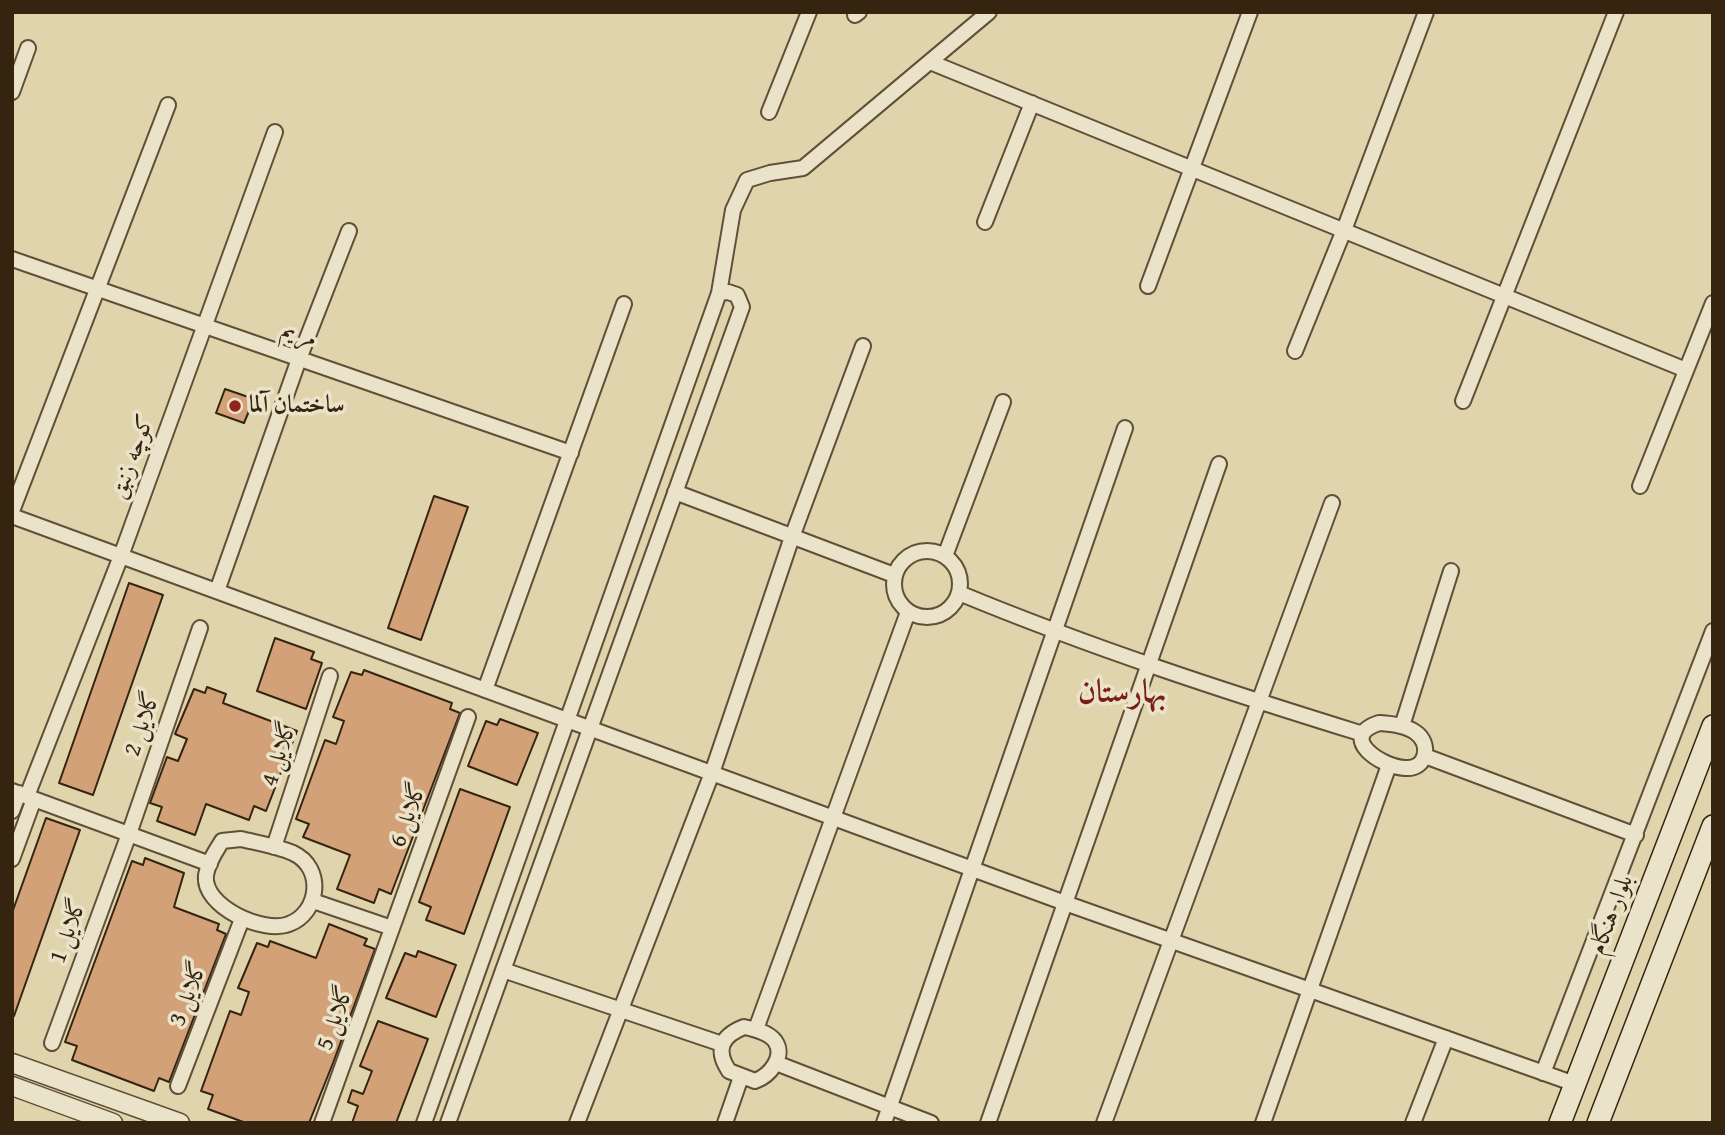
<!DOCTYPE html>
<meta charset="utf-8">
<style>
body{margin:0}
#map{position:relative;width:1725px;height:1135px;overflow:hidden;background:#e0d4ac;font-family:"Gentium Book Plus",serif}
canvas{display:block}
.frame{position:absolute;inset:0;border:14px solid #342410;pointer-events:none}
</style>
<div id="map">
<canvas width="1725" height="1135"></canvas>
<div class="frame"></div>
</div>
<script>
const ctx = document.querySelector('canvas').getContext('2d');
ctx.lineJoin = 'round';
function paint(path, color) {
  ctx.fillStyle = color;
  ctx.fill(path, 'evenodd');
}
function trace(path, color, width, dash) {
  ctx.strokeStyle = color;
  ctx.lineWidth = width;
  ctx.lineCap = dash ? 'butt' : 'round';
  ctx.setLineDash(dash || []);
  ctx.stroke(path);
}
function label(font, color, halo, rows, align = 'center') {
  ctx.font = font + ' "Gentium Book Plus",Amiri,serif';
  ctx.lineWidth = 7;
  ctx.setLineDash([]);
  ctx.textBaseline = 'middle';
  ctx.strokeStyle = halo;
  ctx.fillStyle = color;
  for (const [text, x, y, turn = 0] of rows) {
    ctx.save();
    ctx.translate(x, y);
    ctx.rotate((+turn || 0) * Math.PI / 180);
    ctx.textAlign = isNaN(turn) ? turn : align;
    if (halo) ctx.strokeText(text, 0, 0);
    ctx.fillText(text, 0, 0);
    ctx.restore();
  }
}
const building = new Path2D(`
 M225 389 254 399 244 423 216 413Z
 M434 496 468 507 421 640 388 628Z
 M129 583 163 595 93 795 59 783Z
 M275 638 314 652 311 659 322 663 306 709 257 691Z
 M364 670 452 703 450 709 460 713 391 894 379 889 374 903 337 889 350 855 303 837 309 824 296 819 325 740 336 744 344 721 333 717 351 672 362 675Z
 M207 687 226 694 223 703 297 731 266 811 254 806 249 820 206 804 195 835 157 821 162 807 150 803 167 757 178 761 187 739 175 734 194 689 205 693Z
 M500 719 538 733 517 785 468 766 486 721 497 725Z
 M460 789 510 807 464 934 426 920 431 907 419 902Z
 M46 818 80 830 14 1016 12 1015V913Z
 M145 858 184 873 174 907 219 924 217 930 226 934 169 1082 159 1078 154 1091 72 1060 77 1046 65 1042 132 861 143 865Z
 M329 924 367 939 364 945 375 949 333 1063 309 1123H246L208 1109 213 1095 201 1091 230 1011 241 1015 249 992 238 988 257 943 268 947 270 941 316 958Z
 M418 951 456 965 436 1017 386 998 405 953 416 957Z
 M378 1021 428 1039 396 1123H352L358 1106 348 1102 352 1090 363 1094 372 1071 360 1066Z`);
paint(building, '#d3a178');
trace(building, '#342410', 2);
const minor = new Path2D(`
 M855 15 859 12
 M930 62 1686 370
 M12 92 28 48
 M769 112 809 12
 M985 222 1032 103
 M12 259 571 453
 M1148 286 1250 12
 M1295 351 1344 230 1426 12
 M1463 401 1616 12
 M1640 486 1713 303
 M675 492 894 575
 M12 511 168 105
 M12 516 1065 903 1575 1084
 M894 584a33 33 0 1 1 66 0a33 33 0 1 1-66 0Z
 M945 556 1003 402
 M217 591 299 359 349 231
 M959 593C1092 648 1227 692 1363 734
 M485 690 624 304
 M1379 723C1391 724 1405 725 1415 732 1432 743 1427 770 1405 768 1381 767 1337 737 1379 723Z
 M1402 726 1451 571
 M1425 756 1636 835
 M12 791 210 864
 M27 796 121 556 275 132
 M12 811 19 793
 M241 839C258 843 277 846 293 853 325 868 319 913 289 924 264 934 202 907 206 875 208 862 216 851 222 841Z
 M274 847 330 676
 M12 859 34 799
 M313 901 392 928
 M503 970 722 1044
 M744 1027C754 1029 768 1032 775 1041 786 1057 769 1076 755 1081L729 1071C715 1050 721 1036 744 1027Z
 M756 1029 908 612
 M52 1043 129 834 200 628
 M776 1063 931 1123
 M1543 1073 1713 631
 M178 1086 242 919
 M322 1123 468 717
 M424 1123 719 293 733 210 747 180 770 173 803 168 989 12
 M448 1123 742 307 737 295 728 292 719 293
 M577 1123 712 773 792 537 863 346
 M725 1123 741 1077
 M884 1123 1125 428
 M988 1123 1219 464
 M1104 1123 1332 503
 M1263 1123 1389 765
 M1413 1123 1446 1038`);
const tertiary = new Path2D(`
 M12 1063 180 1123
 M12 1086 113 1123`);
const secondary = new Path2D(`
 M1560 1123 1713 726
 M1598 1123 1713 826`);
trace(minor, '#5f5037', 18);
trace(tertiary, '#5f5037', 21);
trace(secondary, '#342410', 24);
trace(minor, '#ebe3c9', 14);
trace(tertiary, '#ebe3c9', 18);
trace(secondary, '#ebe3c9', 21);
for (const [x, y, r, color] of [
 [235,406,7,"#8f2418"]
]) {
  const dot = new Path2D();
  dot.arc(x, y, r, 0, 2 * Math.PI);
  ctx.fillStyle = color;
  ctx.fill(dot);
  trace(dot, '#ebe3c9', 2.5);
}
label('24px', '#342410', '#ebe3c9', [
 ["مریم",299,335,19],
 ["کوچه زنبق",133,457,-70],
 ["گلایل 2",143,724,-71],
 ["گلایل 4",280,754,-72],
 ["گلایل 6",409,815,-70],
 ["بلوار هنگام",1612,915,-69],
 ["گلایل 1",69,931,-70],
 ["گلایل 3",189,994,-69],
 ["گلایل 5",336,1018,-70]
]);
label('bold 24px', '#342410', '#ebe3c9', [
 ["ساختمان آلما",249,406]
], 'left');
label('bold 32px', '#7a1f14', '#ebe3c9', [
 ["بهارستان",1122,694]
]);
</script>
